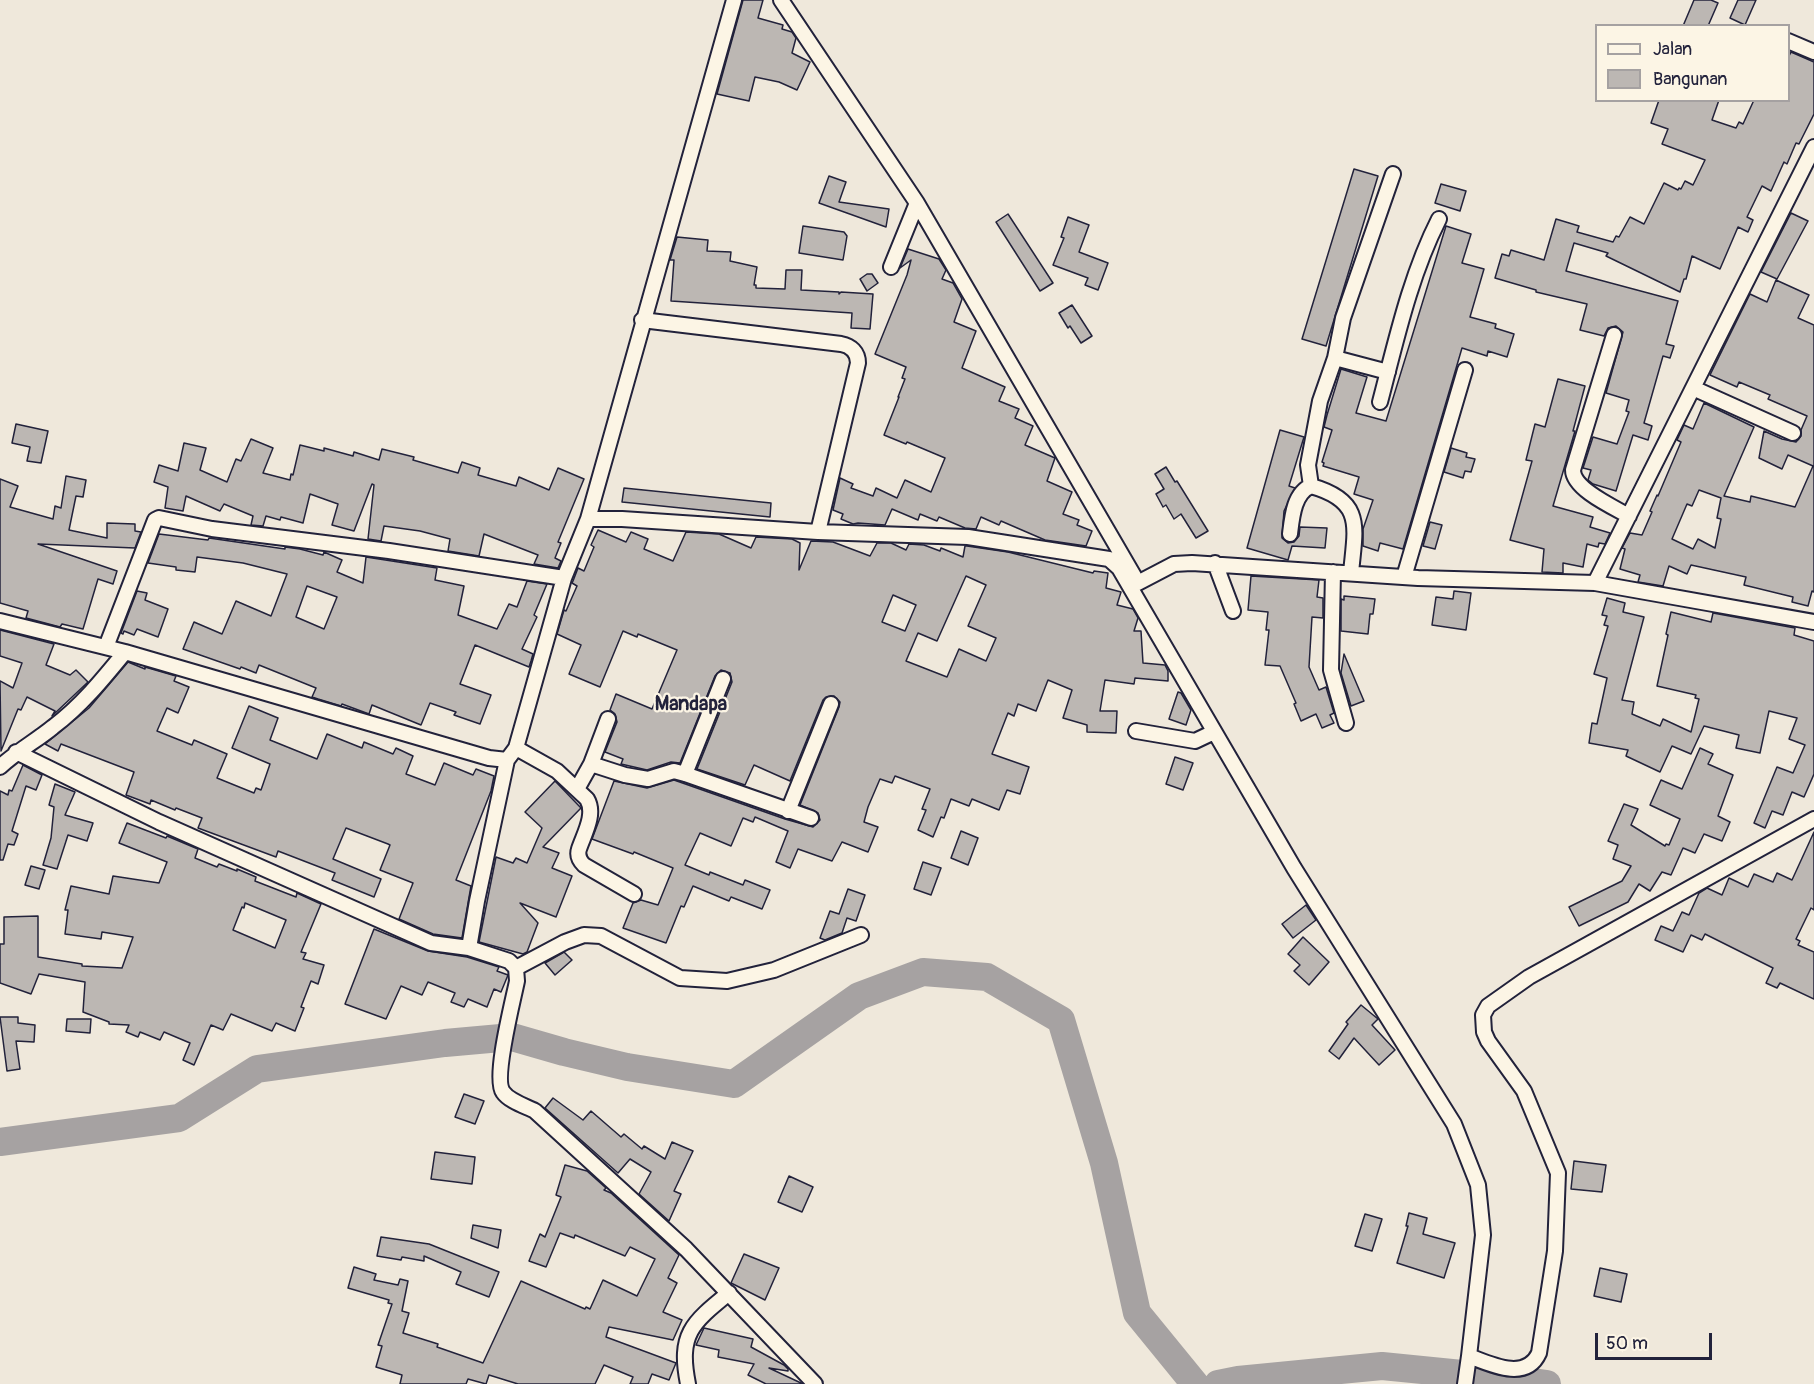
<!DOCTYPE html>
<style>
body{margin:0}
#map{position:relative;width:1814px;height:1384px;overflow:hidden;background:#efe8db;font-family:Pangolin,sans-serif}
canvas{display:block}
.legend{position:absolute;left:1595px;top:24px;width:195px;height:78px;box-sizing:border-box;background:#fcf5e5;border:2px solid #a5a1a1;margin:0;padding:8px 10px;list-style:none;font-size:18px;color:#22223b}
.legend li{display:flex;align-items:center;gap:12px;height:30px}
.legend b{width:30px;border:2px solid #a5a1a1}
.scale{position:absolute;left:1595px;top:1333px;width:117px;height:27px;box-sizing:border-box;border:3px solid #22223b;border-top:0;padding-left:8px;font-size:18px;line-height:21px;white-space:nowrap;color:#22223b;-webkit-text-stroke:4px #fcf5e5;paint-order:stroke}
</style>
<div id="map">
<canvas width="1814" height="1384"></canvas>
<ul class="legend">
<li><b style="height:8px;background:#fcf5e5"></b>Jalan</li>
<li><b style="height:16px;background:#bcb7b3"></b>Bangunan</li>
</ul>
<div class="scale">50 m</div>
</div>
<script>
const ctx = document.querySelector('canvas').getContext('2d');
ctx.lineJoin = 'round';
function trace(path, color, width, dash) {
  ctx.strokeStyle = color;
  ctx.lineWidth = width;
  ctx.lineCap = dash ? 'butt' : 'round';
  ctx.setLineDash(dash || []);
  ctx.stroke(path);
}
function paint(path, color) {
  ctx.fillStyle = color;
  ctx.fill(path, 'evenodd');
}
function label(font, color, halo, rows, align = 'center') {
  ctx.font = font + ' Pangolin,sans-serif';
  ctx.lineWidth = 4.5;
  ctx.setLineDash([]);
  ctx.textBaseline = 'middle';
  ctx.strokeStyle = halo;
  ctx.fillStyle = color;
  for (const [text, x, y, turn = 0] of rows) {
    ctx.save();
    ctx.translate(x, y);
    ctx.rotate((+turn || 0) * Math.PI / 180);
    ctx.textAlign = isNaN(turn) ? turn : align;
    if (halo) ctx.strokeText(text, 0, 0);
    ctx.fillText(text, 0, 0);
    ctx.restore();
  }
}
trace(new Path2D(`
 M0 1142 179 1118 257 1069 445 1043 512 1037 564 1052 627 1067 734 1084 859 996 923 972 987 977 1061 1020 1104 1163 1137 1313 1195 1384
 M1218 1384 1238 1380 1382 1366 1512 1379 1547 1384`), '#a6a2a2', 28);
const building = new Path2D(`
 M743 0H763L758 18 783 25 782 29 792 32 796 38 792 53 810 62 797 90 779 82 755 77 749 101 717 94Z
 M1694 0H1711L1718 3 1708 26H1683Z
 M1738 0H1756L1745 25 1730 18Z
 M1791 52 1814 62V114L1799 144 1796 143 1787 164 1784 162 1771 191 1762 186 1747 217 1753 220 1748 232 1738 227 1720 269 1692 256 1686 279H1684L1680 292 1606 256 1608 253 1574 243 1566 271 1678 301 1666 344 1674 346 1670 358 1663 356 1644 423 1652 426 1648 440 1633 435 1616 491 1593 484 1588 480 1591 470 1583 468 1593 437 1617 444 1629 412 1626 411 1629 400 1606 393 1623 332 1616 326 1608 328 1604 336 1580 330 1587 304 1536 292V290L1495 278 1502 254 1509 256 1511 250 1544 260 1556 219 1579 226 1577 232 1613 242 1616 236 1619 237 1630 217 1644 224 1664 183 1678 190 1679 188 1681 189 1685 181 1693 185 1705 160 1662 144 1668 129 1651 123 1659 100H1719L1712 120 1736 128 1739 122 1743 124 1754 100H1788V58Z
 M1354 169 1378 176 1326 346 1302 339Z
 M829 176 846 182 839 202 889 209 886 227 819 203Z
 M1441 184 1466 191 1460 211 1435 203Z
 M1791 213 1808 221 1777 279 1761 272Z
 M1008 214 1053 283 1040 291 996 222Z
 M1068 217 1089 225 1079 252 1108 263 1098 290 1085 285 1088 278 1053 265 1064 238 1061 237Z
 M803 226 844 232 847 236 843 260 799 253Z
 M1446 226 1471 234 1462 263 1484 269 1470 317 1496 324 1495 328 1514 334 1507 357 1488 351 1487 356 1462 348 1403 549 1380 543 1378 551 1363 546V529L1373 500 1354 494 1359 477 1323 466 1324 463 1322 462 1332 430 1324 427 1327 415 1341 369 1367 377 1356 413 1386 421Z
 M677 237 708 240 707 251 731 252 730 261 757 267 754 285H756V288L785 289 786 270H802L801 290 839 292V294L841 292 873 294 870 329 851 328 852 313 671 301 674 260H670Z
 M908 249 939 259 946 270 942 279 953 283 962 299 954 322 976 331 962 368 1005 387 999 401 1019 409 1015 418 1033 426 1025 445 1055 458 1047 481 1072 492 1063 514 1079 520 1077 525 1092 531 1086 546 1045 540 1001 521 999 525 981 517 976 529 965 528 939 517 937 521 920 514 918 520 892 509 885 525 858 523 853 524 841 519 843 514 833 510 840 478 853 484 851 488 873 496 876 488 897 498 905 480 931 492 945 458 907 442 906 444 884 435 899 397H898L905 379 902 378 906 367 875 354 907 275 911 260 900 268Z
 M867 274H872L878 283 867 291 860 279Z
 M1776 280 1809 295 1798 318 1814 325V592L1812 591 1808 606 1792 602 1793 597 1744 585 1746 577 1691 565 1687 574 1669 566 1663 586 1638 582 1640 575 1620 569 1625 549 1622 548 1630 533 1642 535 1652 512 1650 511 1657 495 1658 496 1681 442 1677 440 1684 425 1693 429 1704 403 1754 427 1724 496 1750 502 1751 496 1795 507 1813 466 1788 455 1782 469 1759 458 1764 431 1782 439 1796 442 1801 436V430L1807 416 1768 399 1770 395 1739 382 1737 387 1710 375 1750 294 1767 302ZM1699 490 1721 498 1717 518 1721 519 1715 548 1698 539 1693 549 1672 539 1687 504 1692 506Z
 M1072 305 1092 336 1081 343 1070 326 1068 328 1059 313Z
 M1558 379 1585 386 1573 431H1575L1553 506 1593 517 1590 527 1610 533 1605 544 1599 543 1598 547 1587 544 1583 567 1563 563V573L1542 572 1544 549 1510 540 1532 461 1526 460 1535 424 1545 427Z
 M16 424 48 431 41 463 27 461 30 447 12 443Z
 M1280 430 1304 437 1289 486 1295 488 1284 511 1282 538 1288 543 1294 542 1299 536 1300 527 1327 528 1325 548 1292 546 1288 560 1247 548Z
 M251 439 273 448 263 473 290 480 291 474 293 475 300 445 324 451V448L353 456 354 452 379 460 382 449 414 457 413 460 458 473 462 462 480 468 478 475 516 486 519 477 549 490 558 468 584 479 558 542 561 543 555 558 561 561 558 568 534 564 538 555 484 534 479 556 448 551 450 539 420 531 384 526 381 541 368 539 374 485 372 484 354 531 332 525 338 504 310 494 303 523 281 517 280 520 266 516 263 526 251 525 253 516 224 504 220 511 186 496 183 511 165 508 168 487 154 482 159 465 178 471 184 443 206 448 200 470 227 482 236 459 241 461Z
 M1451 448 1467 453 1466 457 1475 459 1471 472 1465 471 1463 478 1444 472Z
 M1166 467 1175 482 1177 481 1208 531 1196 538 1181 514 1174 519 1166 505 1163 507 1156 494 1164 489 1155 474Z
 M66 476 86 480 83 497 76 496 69 530 107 538V523L135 524V531L141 532 135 548 38 544 117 571 113 584 98 579 83 629 62 624 60 627 26 618 28 611 0 603V479L18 486 10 507 53 519 55 506 61 508Z
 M624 488 771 503 770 517 622 502Z
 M1430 522 1442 525 1435 549 1423 546Z
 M598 530 626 542 631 532 648 539 644 549 673 561 686 532 719 534 751 548 756 537 792 539 800 543 799 570 811 541 833 542 870 556 877 543H891L906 550 909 544 924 545 940 551 941 548 963 557 965 546H967L1008 552 1093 573 1094 571 1108 573 1106 588 1121 592 1117 605 1133 609 1138 618 1134 631H1141L1143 663 1165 665 1168 671V681L1135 678 1134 684 1105 680 1100 711H1117L1116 733 1087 732V725L1063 718 1072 690 1048 680 1036 711 1018 704 1014 716 1008 713 992 754 1029 767 1020 794 1007 790 999 810 972 799 969 806 951 799 944 818 941 817 933 837 918 830 926 810 922 809 930 789 895 776 892 783 880 779 868 807 864 822 878 827 868 852 842 842 832 861 798 849 790 868 776 862 788 831 755 817 753 822 743 818 731 846 700 833 685 865 709 875 710 872 743 885 745 880 770 890 762 909 731 897 729 901 693 886 684 907 681 906 666 943 623 928 633 903 641 900 658 905 673 868 634 852 633 854 592 839 614 781 647 788 674 780 785 819 813 827 820 820 818 813 800 805 839 707 840 702 834 696 826 697 823 700 790 781 754 765 745 785 697 769 732 682 730 673 721 670 715 676 680 763 671 762 647 770 621 764 623 759 605 752 617 722 615 714 610 710 616 694 652 709 677 650 638 634 637 637 623 631 600 687 569 674 581 645 557 634 564 610 566 611 577 586 572 583 573 581 578 568 584 571 594 547 591 545ZM966 576 986 585 968 626 996 638 986 661 959 649 947 677 906 661 918 633 937 641ZM893 595 916 605 905 631 882 622Z
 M159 534 208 540 209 538 285 549V547L300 549 323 555 324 552 342 560 337 572 363 583 366 557 437 568 435 580 464 586 458 615 497 629 509 604 517 607 527 581 547 584 534 615 537 617 522 649 533 654 531 661 529 667 475 645 460 684 491 695 480 724 454 715 456 712 430 703 421 725 372 705 369 714 342 704 341 706 318 699 312 697 316 688 259 665 256 673 241 667 240 669 183 649 194 622 222 634 236 601 271 616 287 574 243 563 197 557 195 572 176 570V567L148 563ZM307 586 337 597 324 629 296 617Z
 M1251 576 1319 580 1317 597 1323 598V618L1312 617 1309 667 1319 690 1326 687 1334 713 1330 715 1334 723 1322 728 1316 714 1301 721 1294 704 1296 703 1280 666 1265 665 1269 630H1266L1268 612 1248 610Z
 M137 591 147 593 145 600 168 609 158 637 137 629 134 635 124 631 123 634 121 633Z
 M1454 591 1471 593 1466 630 1432 625 1436 597 1453 599Z
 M1344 596 1375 599 1373 614H1370L1368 634 1341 631V599L1344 600Z
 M1607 598 1625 603 1623 612 1644 617 1622 700 1634 702 1632 714 1660 726 1663 719 1691 732 1699 699 1695 698 1696 695 1657 686 1668 635 1666 634 1671 612 1711 622 1713 613 1795 628 1794 635 1814 641V774L1804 797 1792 792 1783 815 1772 811 1765 828 1754 823 1777 767 1793 773 1805 745 1789 739 1797 718 1769 711 1760 753 1736 748 1739 735 1704 726 1691 754 1672 746 1660 772 1626 756 1628 750 1589 743 1592 723 1597 724 1607 678 1594 674 1608 626 1604 625 1607 616 1602 615Z
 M0 630 54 644 46 665 70 675 76 670 88 682 52 716 55 711 27 697 21 710 18 709 1 751 0 681 13 688 22 663 0 656Z
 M1344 654 1364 701 1351 706 1341 673Z
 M128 662 145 669V667L176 676 174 681 189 687 178 713 167 708 157 731 192 745 194 740 227 754 217 778 254 793 256 788 261 790 270 764 232 748 249 706 278 718 270 740 317 759 327 734 362 748 364 742 393 754 396 748 413 756 406 774 435 785 444 763 473 775 476 769 494 776 491 791 456 880 471 886 462 938 433 934 399 919 413 883 380 870 390 845 388 844 346 828 333 859 381 879 374 897 332 880 335 873 278 851 276 857 198 828 202 818 176 808 175 810 151 800 150 804 126 795 134 772 61 744 58 751 45 744 89 708Z
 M1178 692 1181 693 1191 710 1186 725 1169 719Z
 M1700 748 1713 754 1708 764 1733 775 1718 816 1730 822 1722 841 1704 834 1695 853 1683 848 1671 875 1662 872 1650 891 1639 884 1628 902 1579 926 1569 907 1622 881 1631 866 1613 859 1618 845 1608 841 1624 804 1638 809 1631 825 1665 846 1666 844 1669 845 1680 819 1650 805 1661 780 1682 789Z
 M1175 757 1193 763 1183 790 1166 784Z
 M23 765 42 775 36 790 26 786 12 831 18 834 14 845 8 844 3 860H0V791L8 795 9 790 12 791Z
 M555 781 581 808 543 847 559 853 552 868 572 876 556 917 520 903 538 923 527 952 523 954 479 942 496 857 513 863 516 858 527 863 542 828 525 812Z
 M55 784 75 792 65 815 93 823 87 841 68 835 57 869 43 865 51 838 54 807 49 805Z
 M127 823 166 838 167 836 198 849 195 858 217 867 219 864 237 871V869L256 877 255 881 296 897 297 893 321 904 301 952 306 953 303 959 324 965 318 984 311 981 301 1007 304 1008 295 1031 276 1023 272 1031 231 1014 223 1030 211 1025 194 1065 183 1060 190 1043 164 1032 160 1040 140 1032 138 1037 126 1032 129 1025 109 1024V1022L83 1012 85 982 39 974 31 994 0 983V944H4V917L38 916V957L82 964V966L122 968 133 937 102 932 101 939 65 934 68 910H65L71 886 109 894 113 876 159 883 167 862 119 843ZM245 903 286 920 275 948 233 930 242 907 244 908Z
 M961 831 978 838 968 865 951 858Z
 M1814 832V910L1811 908 1796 939 1800 941 1798 945 1814 952V999L1780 983 1777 988 1766 983 1773 968 1705 934 1702 940 1691 935 1683 952 1655 940 1661 926 1673 931 1682 912 1689 915 1699 893 1707 888 1722 895 1729 878 1748 887 1754 874 1773 882 1777 873 1792 880Z
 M923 862 941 868 931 895 914 889Z
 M31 866 45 870 39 889 25 885Z
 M848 889 865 895 856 921 847 918 842 933 825 940 820 938 830 911 839 914Z
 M1306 905 1316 920 1293 938 1282 924Z
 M374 929 428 951 467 957 499 967 497 971 508 975 501 992 494 989 487 1007 468 999 464 1007 451 1002 455 993 428 982 422 995 401 986 386 1019 345 1004Z
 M1303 937 1329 962 1309 985 1294 971 1300 965 1288 954Z
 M564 952 572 960 555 975 545 963Z
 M1361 1005 1378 1019 1372 1025 1395 1050 1379 1065 1354 1038 1339 1059 1329 1051 1348 1024 1346 1022Z
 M0 1017H18V1023L35 1025 34 1042 16 1041 20 1069 7 1071Z
 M67 1019H91L90 1033 66 1031Z
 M464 1094 484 1101 475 1124 455 1117Z
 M553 1098 583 1120 591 1111 621 1137 624 1134 642 1149 644 1146 665 1159 672 1142 693 1151 674 1191 681 1194 669 1221 639 1194 651 1172 630 1159 618 1173 545 1108Z
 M435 1152 475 1157 472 1184 431 1179Z
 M1574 1161 1606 1165 1602 1192 1571 1189Z
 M565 1165 587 1171 606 1188 604 1190 611 1193 679 1255 668 1278 677 1283 663 1312 682 1320 673 1340 609 1327 606 1337 676 1363 669 1380 652 1374 648 1384H630L633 1377 604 1365 595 1384H518L489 1375 486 1384 468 1379 466 1384H400L402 1375 376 1367 382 1346 378 1345 392 1304 388 1303 389 1300 348 1288 354 1267 376 1274 374 1280 398 1285 400 1279 408 1281 402 1311 409 1313 403 1333 438 1344 437 1347 483 1363 521 1281 585 1309 586 1307 590 1309 603 1280 637 1296 655 1259 630 1247 625 1256 575 1235 574 1238 560 1233 546 1267 529 1261 540 1234 545 1237 561 1197 556 1195Z
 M789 1176 813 1187 802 1212 778 1202Z
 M1409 1213 1427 1218 1423 1234 1455 1243 1444 1278 1397 1263 1408 1226H1406Z
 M1365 1214 1382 1219 1372 1251 1355 1246Z
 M473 1225 501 1230 498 1248 471 1238Z
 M381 1237 429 1244 499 1272 489 1297 456 1284 461 1272 424 1256V1261L402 1257 401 1260 377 1256Z
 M744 1254 779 1268 765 1300 731 1283Z
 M1600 1268 1627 1274 1621 1302 1594 1296Z
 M704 1328 753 1339 751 1347 784 1365 788 1369V1371L769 1368 803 1384H766L748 1375 754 1364 718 1357 719 1350 696 1345Z`);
paint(building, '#bcb7b3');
trace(building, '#22223b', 1.5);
const minor = new Path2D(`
 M781 0 917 203 1134 576
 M1788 41 1814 52
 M891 267 917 203
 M642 320 841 344C851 346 858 352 858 363L818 532
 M1614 335 1573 470C1573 489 1613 507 1629 516
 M1335 358 1388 372
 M1693 388 1793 433
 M1380 402C1396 341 1410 276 1439 219
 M588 519 734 0
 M1290 534C1292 517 1294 493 1311 486
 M1215 563 1233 611
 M1333 572 1331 670 1346 723
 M1351 573C1355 528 1365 501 1311 486L1308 465 1320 401 1335 358 1343 318 1393 174
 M1404 577 1465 370
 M1595 583 1814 622
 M1130 587 1174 564 1192 563 1418 578 1595 583 1814 147
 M0 621 125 652 489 758 507 760 516 748 564 578 588 519H622L818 532 968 537 1109 559 1119 568 1294 868 1454 1124 1478 1185 1483 1235 1469 1356C1490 1364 1526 1382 1539 1353L1555 1251 1558 1173 1524 1091 1488 1041 1484 1032 1483 1015 1488 1006 1529 977 1814 819
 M106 647 155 520 159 518 212 529 389 551 564 578
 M1136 731 1195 741 1214 732
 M516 748 557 771 587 799C596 814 584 834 579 849 577 855 579 860 584 865L634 894
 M16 752 159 822 431 943 469 948
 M507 760 477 901 469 948 509 961 516 968 517 981C513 1001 493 1078 503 1092 509 1101 525 1106 535 1111L686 1249 815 1384
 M591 764 608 719
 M0 767C17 751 36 741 53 727 81 706 103 679 125 652
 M685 774 723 679
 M577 789 591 764 625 775 648 779 674 771 685 774 811 818
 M788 811 831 704
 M516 968 565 942 584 935 601 936 680 978 727 981 774 970 861 935
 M688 1384C678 1334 692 1323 729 1293
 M1465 1384 1469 1356`);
trace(minor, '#22223b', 18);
trace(minor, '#fcf5e5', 14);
label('bold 20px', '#22223b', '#fcf5e5', [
 ["Mandapa",691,705]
]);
</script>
